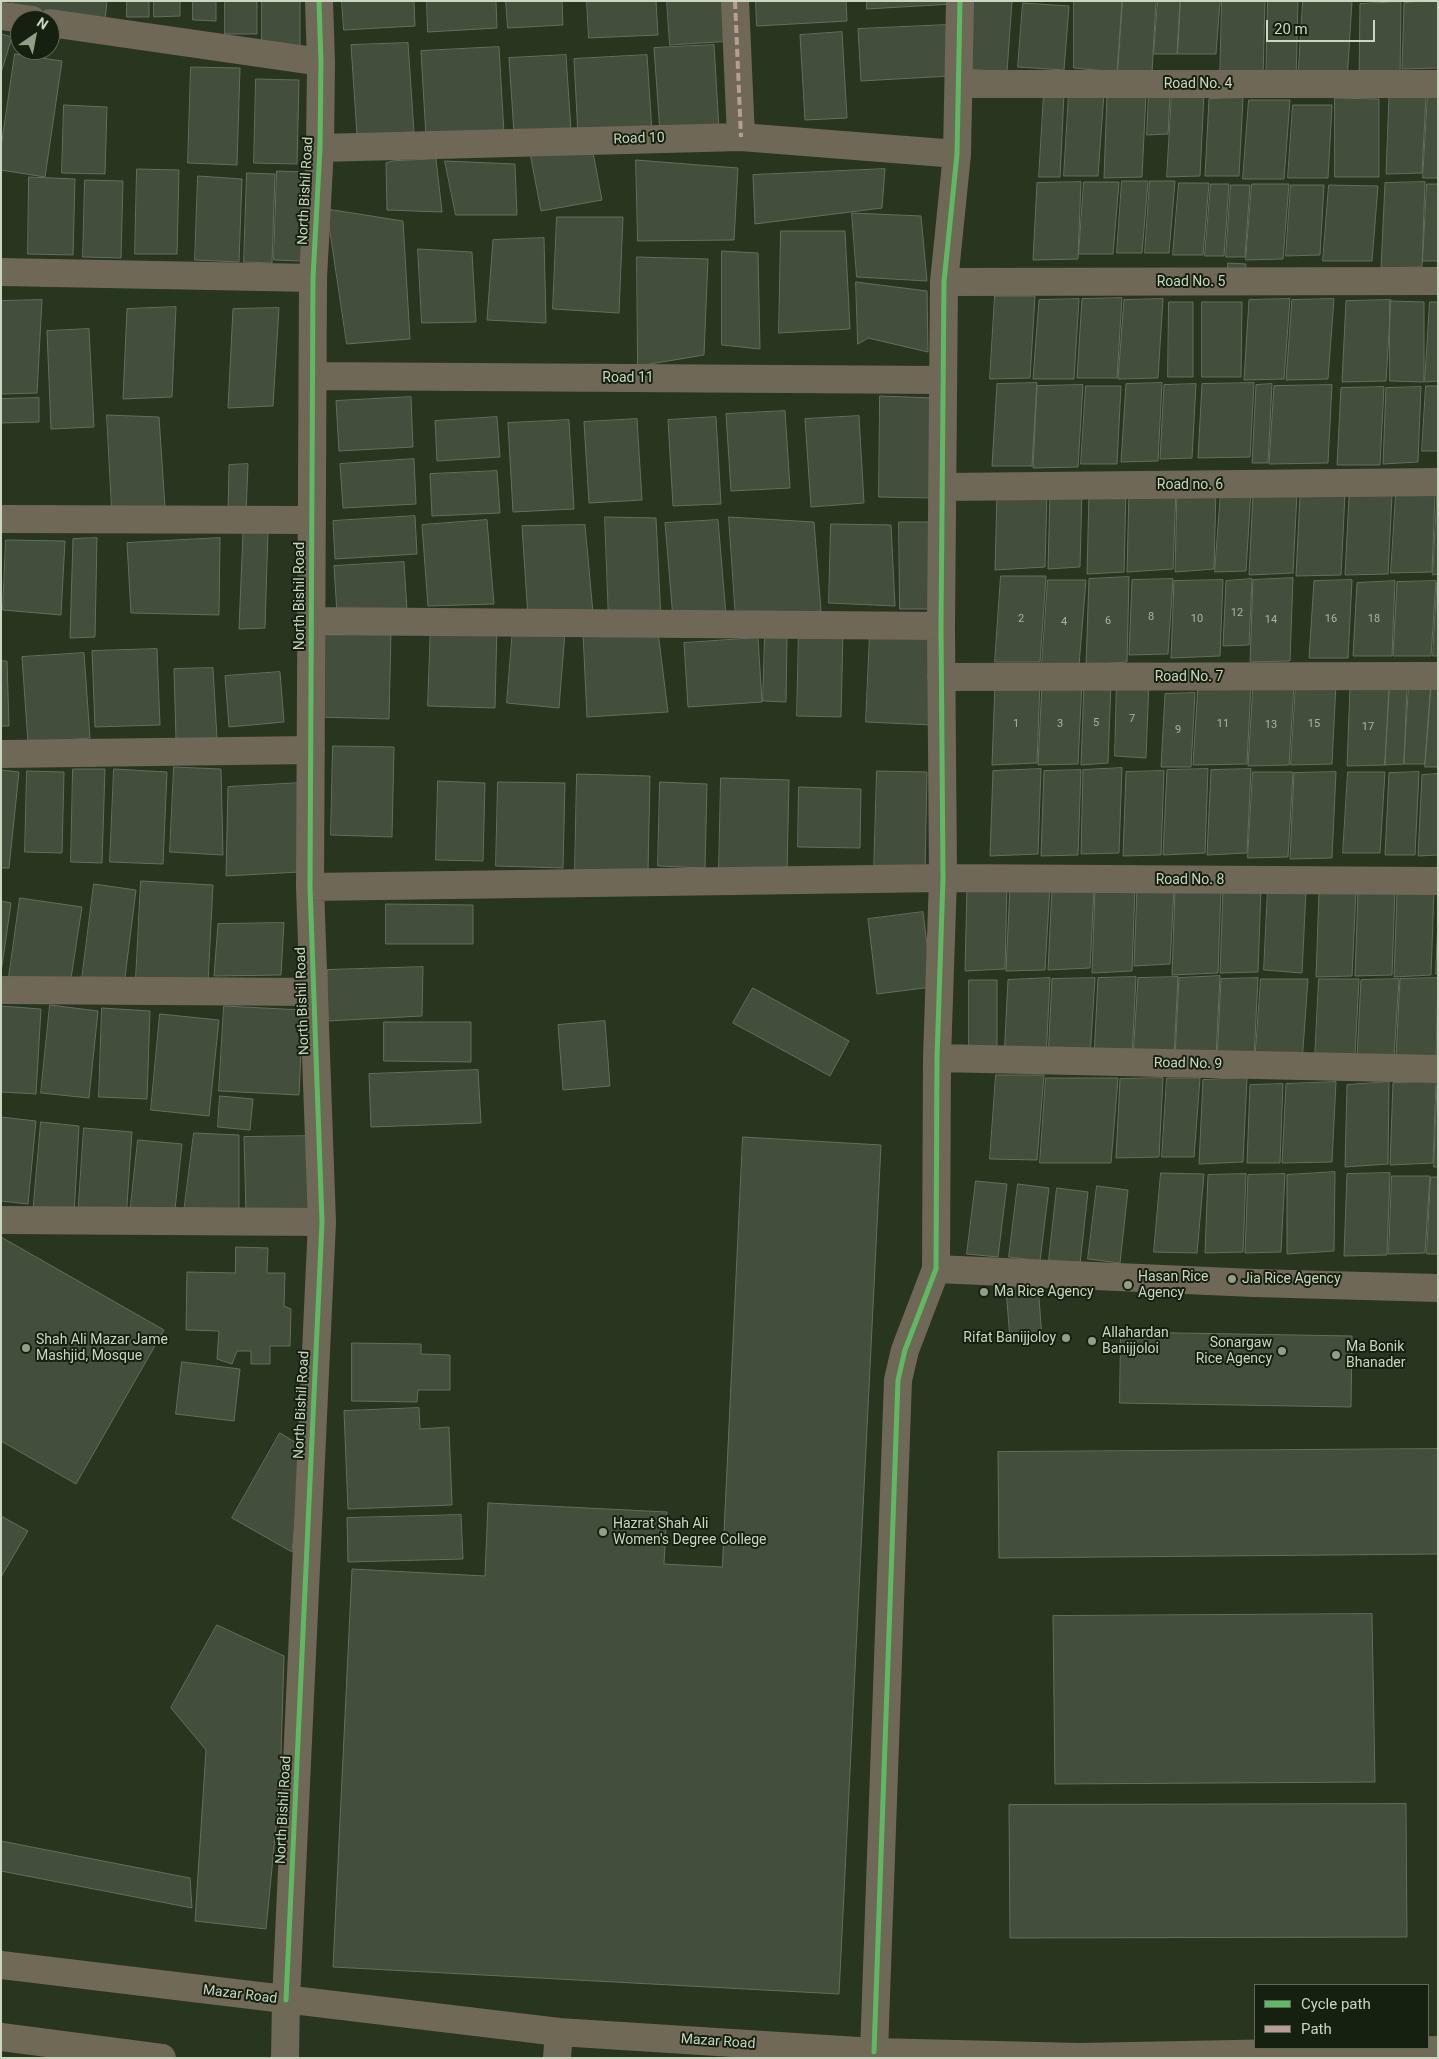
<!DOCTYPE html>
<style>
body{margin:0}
#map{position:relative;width:1439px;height:2059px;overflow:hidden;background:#28351f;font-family:Roboto,sans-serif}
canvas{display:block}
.frame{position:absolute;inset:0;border:2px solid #c9d7c1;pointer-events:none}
.legend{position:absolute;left:1254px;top:1984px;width:175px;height:65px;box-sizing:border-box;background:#162010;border:1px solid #5e6957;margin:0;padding:6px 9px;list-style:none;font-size:15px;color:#c9d7c1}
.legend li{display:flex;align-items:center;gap:10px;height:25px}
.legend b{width:25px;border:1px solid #5e6957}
.north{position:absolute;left:10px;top:10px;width:50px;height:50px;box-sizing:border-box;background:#162010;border:1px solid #5e6957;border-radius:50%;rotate:33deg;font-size:14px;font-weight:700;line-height:20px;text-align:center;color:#c9d7c1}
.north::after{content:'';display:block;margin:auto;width:18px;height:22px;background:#919e88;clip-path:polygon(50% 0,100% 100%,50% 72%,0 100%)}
.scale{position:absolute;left:1266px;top:20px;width:109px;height:22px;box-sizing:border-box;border:2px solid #c9d7c1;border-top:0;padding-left:6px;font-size:15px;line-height:18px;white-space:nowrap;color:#c9d7c1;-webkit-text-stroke:4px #162010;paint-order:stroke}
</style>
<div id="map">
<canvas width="1439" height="2059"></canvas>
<div class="frame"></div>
<ul class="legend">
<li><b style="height:6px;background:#5cba63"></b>Cycle path</li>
<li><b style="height:6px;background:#b99d93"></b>Path</li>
</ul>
<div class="north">N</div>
<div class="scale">20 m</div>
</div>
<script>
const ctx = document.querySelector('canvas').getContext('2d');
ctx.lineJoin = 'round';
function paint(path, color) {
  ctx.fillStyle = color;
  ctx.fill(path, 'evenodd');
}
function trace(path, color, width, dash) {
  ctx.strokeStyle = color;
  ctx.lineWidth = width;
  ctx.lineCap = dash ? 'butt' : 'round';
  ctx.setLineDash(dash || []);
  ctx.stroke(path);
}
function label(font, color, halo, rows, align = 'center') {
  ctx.font = font + ' Roboto,sans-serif';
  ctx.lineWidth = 4;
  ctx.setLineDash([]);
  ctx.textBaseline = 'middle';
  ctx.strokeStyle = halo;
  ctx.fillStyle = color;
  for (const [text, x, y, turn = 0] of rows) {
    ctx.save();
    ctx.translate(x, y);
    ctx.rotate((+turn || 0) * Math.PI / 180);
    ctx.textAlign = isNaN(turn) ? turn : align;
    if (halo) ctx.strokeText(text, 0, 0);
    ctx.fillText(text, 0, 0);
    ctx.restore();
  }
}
const building = new Path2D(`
 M12 1H107L105 21 8 9Z
 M127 1H149V17H127Z
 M154 1H180V16L154 17Z
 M193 1H216V21L193 20Z
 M225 1H257V34H225Z
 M262 1H300V49H262Z
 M342 1H414L415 26 344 30Z
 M427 1H496L497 28 428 32Z
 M506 1H562L563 25 508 28Z
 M587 1H656L658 35 589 38Z
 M667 1H731L733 41 670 45Z
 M756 1H846L847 21 757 26Z
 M867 1H953V4L867 9Z
 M970 1H1012L1007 72 965 69Z
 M1074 1H1122L1117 72 1074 68Z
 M1123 1H1156L1152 73H1118Z
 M1158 1H1180L1177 54H1154Z
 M1181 1H1220L1216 54H1178Z
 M1222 1H1265L1263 78 1220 80Z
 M1268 1H1298L1296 82 1266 83Z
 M1303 1H1352L1347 82H1298Z
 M1438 1V68L1402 69 1404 3Z
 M1401 2 1400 79 1359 82 1360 4Z
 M1023 3 1069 6 1064 70 1018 67Z
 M947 25 950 76 861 81 858 29Z
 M842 32 847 118 805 120 800 35Z
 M1 34 12 37 1 73Z
 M408 43 414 132 357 135 351 45Z
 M714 45 719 129 660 132 654 48Z
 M499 47 504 133 426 137 421 51Z
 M15 54 62 61 45 177 1 170V148Z
 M566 55 571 131 514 133 509 58Z
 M647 55 652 132 578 136 574 59Z
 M191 67 240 68 237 165 188 163Z
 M256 79 299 80 297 164 254 163Z
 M1069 93H1104L1098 176H1064Z
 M1149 93H1170L1168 134 1147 135Z
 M1172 93H1204L1200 176 1167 177Z
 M1044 94H1064L1060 177H1039Z
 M1146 94 1142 177 1104 178 1107 95Z
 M1428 94H1438V178H1423Z
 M1426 96 1422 173 1386 174 1389 97Z
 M1243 98 1239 176H1205L1209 99Z
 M1335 98 1379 99V177H1335Z
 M1249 100H1290L1284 179H1243Z
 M64 105 107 107 105 174 62 173Z
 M1293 105H1332L1328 178H1288Z
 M591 142 602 200 541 211 530 153Z
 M436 159 442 212 387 210 386 163 392 161Z
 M636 160 738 168 734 240 638 241Z
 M445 161 515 164 517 215H456Z
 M137 169 179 170 177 254H135Z
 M885 169 882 208 755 224 753 175Z
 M277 171 304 172 302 261 274 260Z
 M247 173 275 174 272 263 244 262Z
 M198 176 242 179 239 262 195 260Z
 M29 177 75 179 73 255 28 254Z
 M85 180 123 181 121 258 83 257Z
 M1122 181H1148L1142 253H1117Z
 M1150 181H1175L1169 253H1145Z
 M1081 182 1078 259 1033 260 1037 183Z
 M1084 182H1119L1113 254H1079Z
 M1425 182 1422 267 1381 268 1385 183Z
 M1179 183H1209L1203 255H1173Z
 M1211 184H1229L1224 256H1205Z
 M1252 184H1289L1283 259 1246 260Z
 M1427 184H1438V261H1423Z
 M1231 185H1250L1245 257H1226Z
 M1291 185H1324L1320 255 1286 256Z
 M1329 185 1378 186 1372 261H1323Z
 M327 209 403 221 410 339 347 344Z
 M852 213 921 216 927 281 857 277Z
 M557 217H623L619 313 553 309Z
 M781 231H845L850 329 779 333Z
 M544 238 546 323 487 320 493 240Z
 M418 249 472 252 476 322 422 323Z
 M722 251 758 253 760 349 722 345Z
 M637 257 708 259 704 355 638 366Z
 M1228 263 1246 264 1245 278 1228 277Z
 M856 282 927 291 928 352 868 338 858 344Z
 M995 296H1035L1030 378 990 379Z
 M1122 298 1117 378H1077L1082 299Z
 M1079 299 1074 379H1033L1039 300Z
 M1163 299 1158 378 1118 379 1124 300Z
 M1290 299 1284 379 1244 380 1249 300Z
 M1334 299 1328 379 1286 380 1292 300Z
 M42 300 37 393 1 394V301Z
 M1391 300 1386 381 1342 382 1346 301Z
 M1390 301 1424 302V382L1390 381Z
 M1169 302H1193V377H1168Z
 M1202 302H1242L1241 377H1202Z
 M1430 302H1438V381L1425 382Z
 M176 307 172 397 123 399 127 309Z
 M279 308 273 406 228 408 233 309Z
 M89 329 94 427 51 429 47 331Z
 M1037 383 1032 466H992L997 384Z
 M1162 383 1158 461 1121 462 1126 384Z
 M1254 383 1250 457 1198 458 1202 384Z
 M1196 384 1192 458 1160 459 1164 385Z
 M1272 384 1268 463H1252L1256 385Z
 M1083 385 1078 467 1033 468 1037 386Z
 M1332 385 1328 463 1269 464 1274 386Z
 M1086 386H1121L1117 464H1081Z
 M1426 386H1438V451H1422Z
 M1384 387 1380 465H1337L1341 388Z
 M1421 387 1418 462 1383 464 1386 388Z
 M880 396 934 398 932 498 879 497Z
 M411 397 413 447 339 451 336 401Z
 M39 398V422L1 423V399Z
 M785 411 790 488 731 491 726 414Z
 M107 415 159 417 165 507 112 510Z
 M859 416 864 503 811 507 805 419Z
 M497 417 500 457 437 461 435 421Z
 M716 417 721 504 673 506 668 420Z
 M637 419 642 500 589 503 584 422Z
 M569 420 574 509 513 512 508 423Z
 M414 459 416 504 343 508 340 464Z
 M248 464 246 514H228L229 465Z
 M497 471 500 513 432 516 430 474Z
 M1176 489 1173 569 1127 572 1129 492Z
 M1216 489 1214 569 1175 572 1177 491Z
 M1082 490 1080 567 1048 569 1050 492Z
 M1047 491 1045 567 995 570 997 494Z
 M1126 491 1124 572 1087 574 1089 494Z
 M1221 491H1251L1246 571 1215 572Z
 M1297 493 1293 573 1249 575 1253 494Z
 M1345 494 1341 575 1296 576 1300 495Z
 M1396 494H1435L1432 572 1391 573Z
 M1437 494 1438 574 1433 575Z
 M1392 496 1388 574 1345 575 1349 497Z
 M415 516 417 554 335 559 333 521Z
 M605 517 656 518 661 619 609 622Z
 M729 517 814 522 821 611 736 620Z
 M487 520 494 604 428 606 422 525Z
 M718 520 726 615 673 619 665 523Z
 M899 522H941V609H900Z
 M831 524 891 525 895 606 829 603Z
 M585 525 593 613 528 618 522 526Z
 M268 531 265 628 239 629 243 533Z
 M97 538 95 637 70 638 73 539Z
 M220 538 219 615 131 613 127 543Z
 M6 540 65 541 61 615 3 610Z
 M404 562 407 610 337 614 334 566Z
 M1001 576H1046L1040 662H995Z
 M1129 577 1127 662 1086 665 1089 579Z
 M1293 578 1290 661 1250 662 1253 580Z
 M1173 579 1168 654 1129 655 1132 580Z
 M1252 579 1249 645 1223 646 1226 581Z
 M1048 580H1086L1079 665H1042Z
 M1223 580 1220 656 1171 658 1174 581Z
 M1352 580 1348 658H1309L1314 581Z
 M1395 581 1392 656H1353L1357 583Z
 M1436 581 1431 656H1393L1397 582Z
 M1437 582 1438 656H1433Z
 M431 622 497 624 495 708 428 706Z
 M513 628 565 632 559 708 507 703Z
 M318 630 391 632 389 719 317 717Z
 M799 630 843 631 841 717 797 716Z
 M658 632 668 712 587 717 583 633Z
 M870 633 937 636 933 725 866 722Z
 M765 636H787L786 702 763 701Z
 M758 638 762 702 688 707 684 643Z
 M157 649 160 725 95 727 92 651Z
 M84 653 90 738 28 743 22 657Z
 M1 661H7L9 726H1Z
 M213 668 217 738 176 739 174 669Z
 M280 672 284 722 229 727 225 676Z
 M1117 680 1149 681 1146 758 1115 756Z
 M1040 682 1037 763 992 765 995 684Z
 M1082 682 1078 764 1038 765 1042 684Z
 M1111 682 1108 763 1081 765 1084 683Z
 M1251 683 1247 764 1193 765 1198 684Z
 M1294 684 1289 765 1248 766 1253 685Z
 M1296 684H1336L1332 764 1291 765Z
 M1390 686H1407L1404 764 1385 765Z
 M1409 686H1431L1425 764H1404Z
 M1389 687 1385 765 1347 766 1350 688Z
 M1431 687H1438V767H1425Z
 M1195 693 1191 767H1161L1165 694Z
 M333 746 394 747 392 837 331 835Z
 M174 767 221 769 223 855 170 852Z
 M1122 768 1119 853 1081 854 1083 770Z
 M73 769H105L102 863 71 862Z
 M114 769 167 772 163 864 110 862Z
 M1041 769 1038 854 990 856 993 771Z
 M1208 769 1205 853 1163 855 1167 770Z
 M1251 769 1247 853 1207 855 1211 770Z
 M1 770 19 772 9 868H1Z
 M1081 770 1078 855 1041 856 1044 771Z
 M27 771 64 772 62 853 25 852Z
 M877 771 927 772 925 872 874 871Z
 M1164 771 1161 855 1123 856 1126 772Z
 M1253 772H1293L1288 857 1248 858Z
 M1336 772 1332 858 1290 859 1294 773Z
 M1348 772H1385L1380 853H1343Z
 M1419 772 1415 855H1385L1389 773Z
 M577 774 650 776 648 872 575 870Z
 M1438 774V855L1418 856 1422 775Z
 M721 778 789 780 787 872 719 870Z
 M438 781 485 783 483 861 436 860Z
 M498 782 565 783 563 868 496 866Z
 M660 782 707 784 705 868 658 866Z
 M301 783 299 872 226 876 228 787Z
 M799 787 861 789 860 848 798 847Z
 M141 881 213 885 208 983 136 979Z
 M94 884 136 890 124 985 82 979Z
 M1007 885 1005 969 965 971 967 886Z
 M1050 885 1045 970 1006 971 1010 886Z
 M1135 887 1132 971 1092 973 1095 889Z
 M1094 888 1090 968 1048 970 1052 889Z
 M1174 888 1170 964 1134 966 1137 889Z
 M1221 889 1218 973 1172 975 1175 890Z
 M1261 889 1258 972 1220 973 1223 890Z
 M1268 889 1306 891 1302 973 1264 970Z
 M1395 889 1392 975 1355 976 1358 891Z
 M1356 890 1352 976 1316 977 1319 892Z
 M1434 892 1431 975 1394 977 1397 894Z
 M20 898 82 907 70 985 9 977Z
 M1 901 11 903 1 973Z
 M386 904 473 905V944H386Z
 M923 912 932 987 877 994 868 919Z
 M1438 921V974H1436Z
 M284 923 281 975 214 976 218 924Z
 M423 967 422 1016 328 1021 327 970Z
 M1220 976 1216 1057H1175L1179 978Z
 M1136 977 1132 1057 1094 1058 1098 978Z
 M1178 977 1174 1057 1133 1058 1138 978Z
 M1050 978 1046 1059H1004L1008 980Z
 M1095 978 1090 1058 1048 1059 1052 979Z
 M1258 978 1254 1059H1217L1221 979Z
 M1438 978 1436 1056 1396 1057 1400 979Z
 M1261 979H1308L1302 1063H1255Z
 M1319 979H1359L1355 1056 1315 1058Z
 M1399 979 1394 1057 1357 1058 1361 980Z
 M969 980H997V1052H969Z
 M753 988 849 1041 830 1076 733 1023Z
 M50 1005 98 1011 89 1098 41 1093Z
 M1 1006 41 1009 36 1094 1 1092Z
 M224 1006 303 1010 299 1095 219 1091Z
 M102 1008 150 1011 147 1099 99 1097Z
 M160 1014 219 1020 209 1116 151 1110Z
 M605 1021 610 1086 563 1090 558 1025Z
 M384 1022H471V1062L384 1061Z
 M478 1070 481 1123 371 1127 369 1074Z
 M996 1075H1044L1037 1160 990 1159Z
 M1046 1078H1118L1111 1163H1040Z
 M1163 1078 1159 1157 1116 1158 1120 1079Z
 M1167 1078H1200L1194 1157H1162Z
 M1247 1078 1243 1162 1199 1164 1203 1080Z
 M1336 1082 1332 1162 1282 1163 1286 1084Z
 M1389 1082 1388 1164 1345 1167 1347 1085Z
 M1436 1082 1433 1163 1390 1165 1393 1083Z
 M1283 1084 1280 1163H1247L1250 1085Z
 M1437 1085 1438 1167H1434Z
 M220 1096 253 1099 250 1130 218 1127Z
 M1 1117 36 1121 28 1204 1 1201Z
 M41 1122 79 1126 74 1215 33 1214Z
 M84 1128 132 1132 126 1219 78 1216Z
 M194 1133 239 1135V1217L184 1212Z
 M316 1136 317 1212 246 1213 244 1137Z
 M743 1137 881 1145 839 1994 333 1967 352 1569 485 1576 488 1503 667 1512 664 1564 722 1567Z
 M138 1140 182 1144 174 1219 130 1214Z
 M1335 1172 1334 1251 1287 1254V1175Z
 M1161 1173 1204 1174 1197 1253 1154 1252Z
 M1390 1173 1387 1255 1344 1256 1347 1174Z
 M1246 1174 1243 1252 1205 1253 1208 1175Z
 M1285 1174 1281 1252 1245 1253 1248 1175Z
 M1392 1176H1430L1425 1253 1389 1254Z
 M1431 1177H1438V1254H1427Z
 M976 1181 1007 1184 998 1257 967 1254Z
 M1018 1184 1049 1188 1040 1261 1009 1257Z
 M1097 1186 1128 1190 1120 1263 1088 1259Z
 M1057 1188 1088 1192 1080 1264 1049 1260Z
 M1 1237 164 1330 76 1484 1 1441Z
 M236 1247 268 1248 267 1273H285L284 1306 291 1309 290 1346H270V1364H251V1351H237L232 1364 217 1359 219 1331 186 1330 187 1272 235 1273Z
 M1038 1285 1042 1338 1010 1340 1006 1288Z
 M1121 1332 1352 1336 1351 1407 1120 1403Z
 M352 1343 421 1344V1354L450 1355V1390H418L417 1402 352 1401Z
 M182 1362 240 1369 234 1421 176 1414Z
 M419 1408 420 1429 449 1427 452 1505 348 1509 344 1411Z
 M280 1433 303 1447 292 1552 232 1518Z
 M1438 1449V1554L999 1558 998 1452Z
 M461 1515 463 1559 348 1562 347 1518Z
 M1 1516 28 1531 1 1577Z
 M1372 1614 1375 1782 1055 1784 1053 1616Z
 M217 1625 284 1656 280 1786 266 1929 195 1921 206 1750 171 1708Z
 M1406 1804 1407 1937 1010 1938 1009 1805Z
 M1 1841 190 1878 192 1908 1 1871Z`);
paint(building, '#444e3d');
trace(building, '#636e5c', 1);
trace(new Path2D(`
 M735 1 741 137
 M1 16 32 20
 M50 23 321 62
 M959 84H1438
 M320 148 741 137 957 154
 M1 272 313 278
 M944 282 1438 281
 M313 376 943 380
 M943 487 1438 482
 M1 519 312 520
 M311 621 941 626
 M941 677 1438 676
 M1 754 311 750
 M310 887 943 878 1438 881
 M1 990 314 992
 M937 1058 1438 1069
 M1 1220 322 1222
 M936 1269 1254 1283 1438 1288
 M286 2000 322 1222 310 887 313 278 320 148 321 62 319 1
 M874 2052 898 1380 905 1350 936 1269 937 1058 943 878 941 626 944 282 957 154 960 1`), '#6f6857', 28);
trace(new Path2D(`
 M1 1965 559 2032 874 2052 1080 2057 1438 2050
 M1 2037 162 2058
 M285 2058 286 2000
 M557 2058 559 2032`), '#706955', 28);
trace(new Path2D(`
 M735 1 741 137`), '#b99d93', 4, [8, 4]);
trace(new Path2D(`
 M286 2000 322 1222 310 887 313 278 320 148 321 62 319 1
 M874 2052 898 1380 905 1350 936 1269 937 1058 943 878 941 626 944 282 957 154 960 1`), '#5cba63', 5);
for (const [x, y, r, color] of [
 [1232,1279,5,"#919e88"],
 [1128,1285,5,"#919e88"],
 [984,1292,5,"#919e88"],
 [1066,1338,5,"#919e88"],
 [1092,1341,5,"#919e88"],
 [26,1348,5,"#919e88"],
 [1282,1351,5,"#919e88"],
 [1336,1355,5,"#919e88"],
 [603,1532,5,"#919e88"]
]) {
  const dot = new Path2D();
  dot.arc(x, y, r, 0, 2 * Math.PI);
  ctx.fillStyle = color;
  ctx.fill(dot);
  trace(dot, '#162010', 2);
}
label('11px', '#a8b5a0', null, [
 ["12",1237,613],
 ["8",1151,617],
 ["2",1021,619],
 ["10",1197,619],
 ["16",1331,619],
 ["18",1374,619],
 ["14",1271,620],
 ["6",1108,621],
 ["4",1064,622],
 ["7",1132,719],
 ["5",1096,723],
 ["1",1016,724],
 ["3",1060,724],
 ["11",1223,724],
 ["15",1314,724],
 ["13",1271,725],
 ["17",1368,727],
 ["9",1178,730]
]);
label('14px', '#c9d7c1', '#162010', [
 ["Road No. 4",1198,84],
 ["Road 10",639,139,-2],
 ["North Bishil Road",306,191,-87],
 ["Road No. 5",1191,282],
 ["Road 11",628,378],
 ["Road no. 6",1190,485],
 ["North Bishil Road",300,596,-90],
 ["Road No. 7",1189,677],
 ["Road No. 8",1190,880],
 ["North Bishil Road",303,1001,-92],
 ["Road No. 9",1188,1064,1],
 ["North Bishil Road",302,1405,-87],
 ["North Bishil Road",284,1810,-87],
 ["Mazar Road",240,1995,7],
 ["Mazar Road",718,2042,4]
]);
label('14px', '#c9d7c1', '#162010', [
 ["Hasan Rice",1138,1277],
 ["Agency",1138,1293],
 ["Jia Rice Agency",1242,1279],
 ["Ma Rice Agency",994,1292],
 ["Allahardan",1102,1333],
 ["Banijjoloi",1102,1349],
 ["Rifat Banijjoloy",1056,1338,"right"],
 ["Shah Ali Mazar Jame",36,1340],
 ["Mashjid, Mosque",36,1356],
 ["Sonargaw",1272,1343,"right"],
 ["Rice Agency",1272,1359,"right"],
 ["Ma Bonik",1346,1347],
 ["Bhanader",1346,1363],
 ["Hazrat Shah Ali",613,1524],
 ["Women's Degree College",613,1540]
], 'left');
</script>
